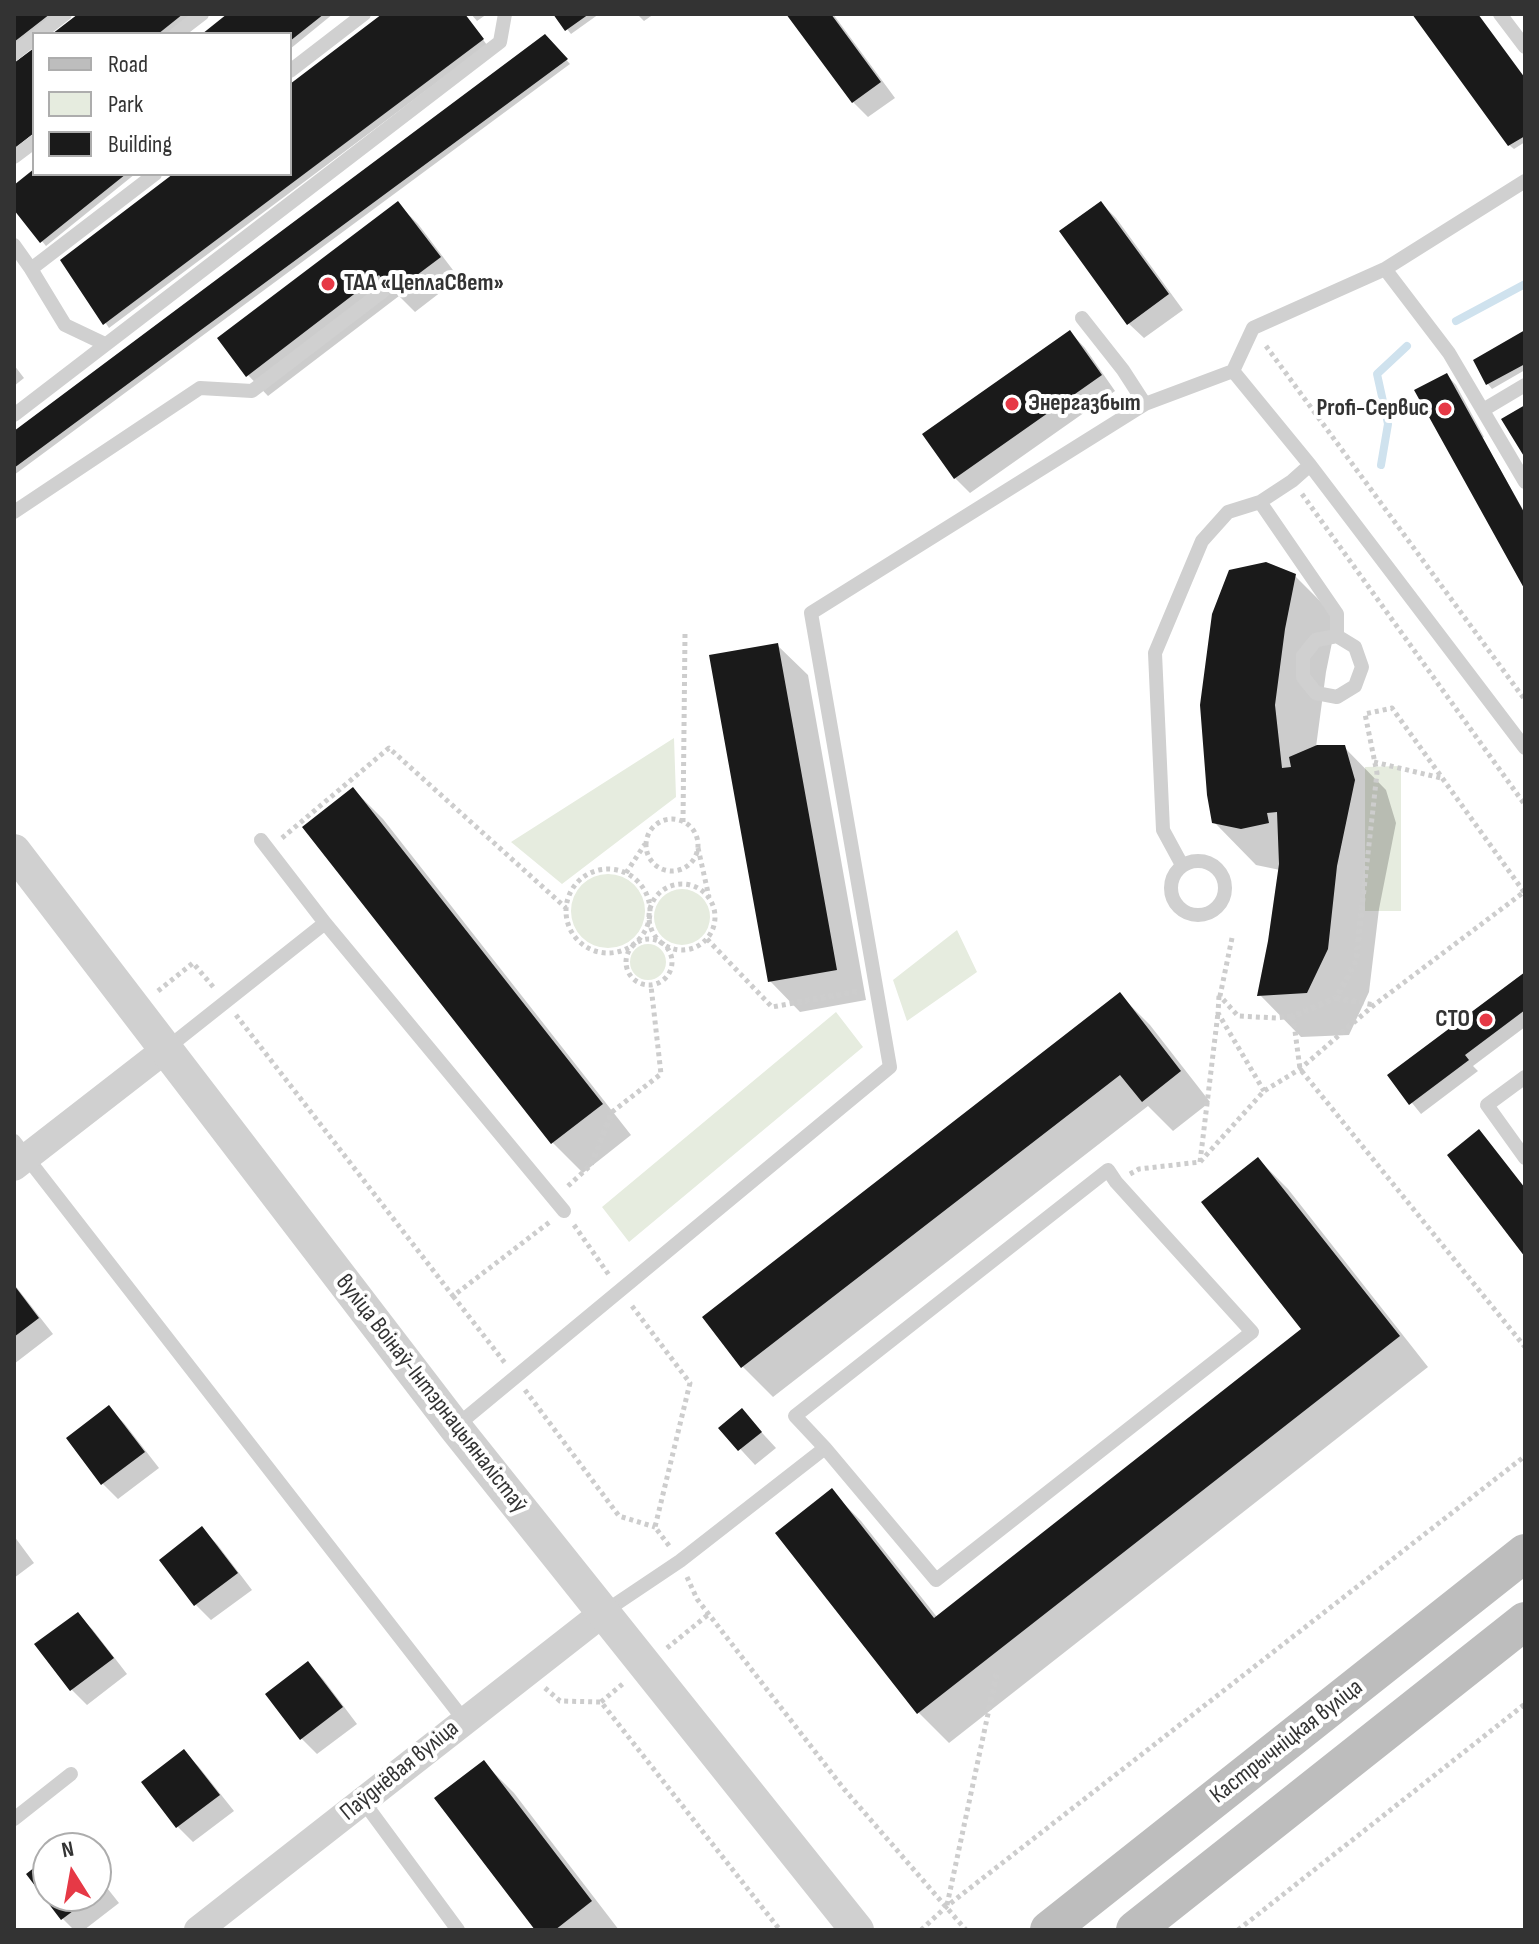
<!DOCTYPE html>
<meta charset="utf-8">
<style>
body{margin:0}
#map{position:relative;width:1539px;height:1944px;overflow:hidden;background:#fff;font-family:"Sofia Sans Condensed",sans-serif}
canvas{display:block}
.frame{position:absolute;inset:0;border:16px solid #333;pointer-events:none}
.legend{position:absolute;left:32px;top:32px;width:260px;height:144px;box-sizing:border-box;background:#fff;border:2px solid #adadad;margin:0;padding:10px 14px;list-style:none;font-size:24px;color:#333}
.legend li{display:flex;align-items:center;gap:16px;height:40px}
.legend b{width:40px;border:2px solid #adadad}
.north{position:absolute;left:32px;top:1832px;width:80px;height:80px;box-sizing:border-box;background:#fff;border:2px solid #adadad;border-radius:50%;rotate:349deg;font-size:22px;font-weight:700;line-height:32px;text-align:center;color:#333}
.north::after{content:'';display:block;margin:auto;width:28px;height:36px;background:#e63946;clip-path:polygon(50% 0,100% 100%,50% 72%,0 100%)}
</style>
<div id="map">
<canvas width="1539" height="1944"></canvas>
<div class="frame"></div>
<ul class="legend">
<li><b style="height:10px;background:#bdbdbd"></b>Road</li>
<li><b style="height:22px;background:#e6ecdf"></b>Park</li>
<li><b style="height:22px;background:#1a1a1a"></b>Building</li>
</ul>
<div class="north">N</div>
</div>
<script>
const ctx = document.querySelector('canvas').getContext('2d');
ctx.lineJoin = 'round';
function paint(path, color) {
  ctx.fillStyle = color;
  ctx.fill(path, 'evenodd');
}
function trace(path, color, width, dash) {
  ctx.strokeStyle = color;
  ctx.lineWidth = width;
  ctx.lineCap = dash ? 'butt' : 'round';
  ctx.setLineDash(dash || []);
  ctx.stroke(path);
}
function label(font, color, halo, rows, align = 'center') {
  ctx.font = font + ' "Sofia Sans Condensed",sans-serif';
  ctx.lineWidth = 8;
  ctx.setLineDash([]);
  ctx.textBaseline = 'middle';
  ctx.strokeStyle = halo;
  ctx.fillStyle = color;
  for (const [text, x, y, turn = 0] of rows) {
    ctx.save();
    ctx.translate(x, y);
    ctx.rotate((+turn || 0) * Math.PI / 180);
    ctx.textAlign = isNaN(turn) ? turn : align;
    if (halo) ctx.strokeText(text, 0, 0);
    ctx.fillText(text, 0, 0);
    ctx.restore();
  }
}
paint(new Path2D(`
 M674 738 676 797 562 884 511 842Z
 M1401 766V911H1365V767Z
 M571 911a37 37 0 1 1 74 0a37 37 0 1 1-74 0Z
 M654 917a28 28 0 1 1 56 0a28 28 0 1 1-56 0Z
 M957 930 977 972 907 1021 893 980Z
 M630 962a18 18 0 1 1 36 0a18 18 0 1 1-36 0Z
 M836 1012 863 1047 629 1242 602 1207Z`), '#e6ecdf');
paint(new Path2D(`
 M14 14H60L14 50Z
 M81 14H193L168 34H55Z
 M230 14H333L290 49V34H206Z
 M386 14H464L487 45 109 328 63 260 176 174H290V87Z
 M471 14H487L477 21Z
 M555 14H599L571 34Z
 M637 14H654L644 21Z
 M789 14H833L895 98 868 117 853 102Z
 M1414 14H1477L1525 80V142L1514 149 1509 145Z
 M545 36 570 64 14 475V433Z
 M34 171V174H135L46 246 14 207V188Z
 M1101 203 1116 218 1183 310 1144 338 1128 323Z
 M398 204 418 224 459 278 415 312 399 296 268 396 248 375Z
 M1070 332 1085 348 1115 391 970 493 955 478Z
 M1525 333V370L1492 389 1488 384 1475 361Z
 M14 365 24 378 14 386Z
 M1447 375 1456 385 1484 437 1482 438 1525 513V586Z
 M1295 576 1337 618 1326 672 1316 747H1344L1386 790 1396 823 1379 909 1369 992 1349 1035 1301 1037 1260 995 1280 870 1256 865 1214 822Z
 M777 645 808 675 866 1000 800 1012 770 981Z
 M353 789 383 819 631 1135 583 1173 553 1143 305 828Z
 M1525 974V1027L1473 1066 1478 1071 1421 1114 1390 1076Z
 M1120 995 1150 1025 1210 1102 1173 1131 1148 1106 773 1397 743 1367 704 1317Z
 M1258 1159 1288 1189 1428 1367 949 1743 919 1713 778 1534 831 1491 861 1521 937 1617 1304 1330Z
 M14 1284 53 1334 14 1364Z
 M109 1408 124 1423 159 1468 118 1499 103 1484Z
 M742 1411 776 1448 755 1465 721 1428Z
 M202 1529 217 1544 252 1590 211 1620 196 1605 161 1560Z
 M14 1536 34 1563 14 1578Z
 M78 1614 93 1630 127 1674 87 1705 72 1690Z
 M308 1663 323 1679 357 1724 317 1754 302 1739 267 1694Z
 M184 1751 199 1767 234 1811 193 1842 178 1827 143 1782Z
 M484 1763 514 1793 619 1930H537Z
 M48 1859V1896H96V1874L119 1903 84 1930H74L63 1919 29 1874Z`), '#0003');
trace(new Path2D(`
 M1456 321 1525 284
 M1381 465 1388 424 1377 374 1407 346`), '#cfe2ee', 8);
paint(new Path2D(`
 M14 14H50L14 42Z
 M78 14H183L158 34H52Z
 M227 14H324L290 41V34H202Z
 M382 14H465L484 39 103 325 60 260 173 174H290V84Z
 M553 14H589L565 31Z
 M786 14H831L881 82 852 103Z
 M1412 14H1478L1525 78V136L1508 146Z
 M545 34 568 59 14 468V431Z
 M34 48V133L14 149V63Z
 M34 169V174H126L40 243 14 210V185Z
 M398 201 441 257 393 293 379 275 246 377 217 338Z
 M1101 201 1169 294 1127 325 1059 231Z
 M1070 330 1102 375 954 479 922 434Z
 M1525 330V364L1486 385 1473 360Z
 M1447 373 1525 514V590L1414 390Z
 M1525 405V458L1501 419Z
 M1266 562 1296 574 1285 629 1275 705 1282 768 1291 767 1289 757 1317 745H1345L1355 780 1337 866 1328 949 1307 993 1257 996 1268 941 1279 864 1277 812 1267 813 1269 823 1241 829 1212 823 1207 795 1200 705 1212 614 1229 570Z
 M778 643 837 970 768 982 709 655Z
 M353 787 603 1104 551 1144 302 827Z
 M1525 972V1010L1465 1055 1469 1060 1409 1105 1387 1075Z
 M1120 992 1181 1071 1142 1102 1120 1075 741 1368 702 1317Z
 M1479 1129 1525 1188V1257L1447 1155Z
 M1258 1157 1400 1336 917 1714 775 1533 832 1488 934 1618 1301 1329 1201 1202Z
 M14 1285 39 1318 14 1337Z
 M109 1405 145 1452 101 1485 66 1438Z
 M742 1408 762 1432 738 1451 718 1428Z
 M202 1526 238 1573 194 1606 159 1560Z
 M78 1612 114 1658 70 1691 34 1644Z
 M308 1661 343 1707 300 1740 265 1694Z
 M184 1749 220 1795 176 1828 141 1782Z
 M484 1760 592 1901 555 1930H535L434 1798Z
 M48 1857V1896H93L61 1920 26 1874Z
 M96 1875 105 1887 96 1894Z`), '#1a1a1a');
trace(new Path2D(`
 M1266 346 1525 700
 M1302 494 1525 805
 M1374 762 1441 778
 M646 845a26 26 0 1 1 52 0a26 26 0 1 1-52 0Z
 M683 822 685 634
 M282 838 389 748 566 908
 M698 848 709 897
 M566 911a42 42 0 1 1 84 0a42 42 0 1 1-84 0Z
 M626 873 645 844
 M649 917a33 33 0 1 1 66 0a33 33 0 1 1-66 0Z
 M1524 892 1392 708 1365 714 1377 773 1356 961 1336 998 1293 1016 1300 1069 1525 1347
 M1232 938 1220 996 1238 1016 1276 1018 1293 1016
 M626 962a23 23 0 1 1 46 0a23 23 0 1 1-46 0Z
 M707 939 772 1007 859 991
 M158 991 193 963 215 989
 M1219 996 1218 1013 1264 1091
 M1336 998 1374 1005
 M236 1015 453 1296 551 1221
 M1200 1162 1218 1013
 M1130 1174 1139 1169 1200 1162 1264 1091 1300 1069 1374 1005 1524 892
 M568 1186 591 1165 612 1112 661 1074 651 986
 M574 1225 609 1275
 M453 1296 505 1363
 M632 1306 690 1383 655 1527 670 1547
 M525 1390 619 1516 655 1527
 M687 1577 697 1599 844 1789 966 1930
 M667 1648 709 1614
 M545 1688 560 1701 601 1702 780 1930
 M601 1702 625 1682
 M947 1905 997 1672
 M921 1930 947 1906 1525 1456
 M1238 1930 1525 1704`), '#cdcdcd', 5, [4, 4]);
trace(new Path2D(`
 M1500 14 1525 47
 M39 34 65 14
 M176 34 202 14
 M14 54 34 38
 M290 71 364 14
 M14 157 34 142
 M14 245 31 269 65 325 105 344
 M31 269 155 174
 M1385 269 1449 353 1525 482
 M1082 318 1123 370 1145 404
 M1233 371 1310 465 1525 748
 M1483 410 1525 385
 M14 415 500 42 505 14
 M1260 502 1337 614V636
 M14 512 200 388 252 391 383 291
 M1337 636 1355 647 1362 667 1355 686 1337 697 1316 693 1303 677V656L1316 640Z
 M261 840 325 923
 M1171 888a27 27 0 1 1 54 0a27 27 0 1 1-54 0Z
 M1182 865 1163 830 1155 653 1202 541 1228 512 1260 502 1292 481 1310 465
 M166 1049 325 923 564 1211
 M1525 1077 1487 1105 1525 1158
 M14 1141 464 1720
 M1108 1170 1116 1182 1252 1332 936 1580 825 1448 795 1416Z
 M455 1427 890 1067 811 613 1145 404 1233 371 1253 328 1385 269 1525 181
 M604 1612 680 1561 825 1448
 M363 1801 458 1930
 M14 1819 71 1774`), '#d0d0d0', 14);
trace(new Path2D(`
 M14 1167 166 1049
 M198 1930 603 1613`), '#d0d0d0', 28);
trace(new Path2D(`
 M14 851 455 1427 857 1930`), '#d0d0d0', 34);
trace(new Path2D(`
 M1049 1930 1525 1553
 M1135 1930 1525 1621`), '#bdbdbd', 38);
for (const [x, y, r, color] of [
 [328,284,8,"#e63946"],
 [1012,404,8,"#e63946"],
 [1445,409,8,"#e63946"],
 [1486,1020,8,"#e63946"]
]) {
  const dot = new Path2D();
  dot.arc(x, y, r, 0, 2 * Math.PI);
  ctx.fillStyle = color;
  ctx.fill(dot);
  trace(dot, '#fff', 3);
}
label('bold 24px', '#333', '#fff', [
 ["ТАА «ЦеплаСвет»",344,284],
 ["Энергазбыт",1028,404],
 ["Profi-Сервис",1429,409,"right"],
 ["СТО",1470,1020,"right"]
], 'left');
label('24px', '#333', '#fff', [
 ["вуліца Воінаў-Інтэрнацыяналістаў",431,1394,52],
 ["Кастрычніцкая вуліца",1287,1742,-38],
 ["Паўднёвая вуліца",400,1771,-39]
]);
</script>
